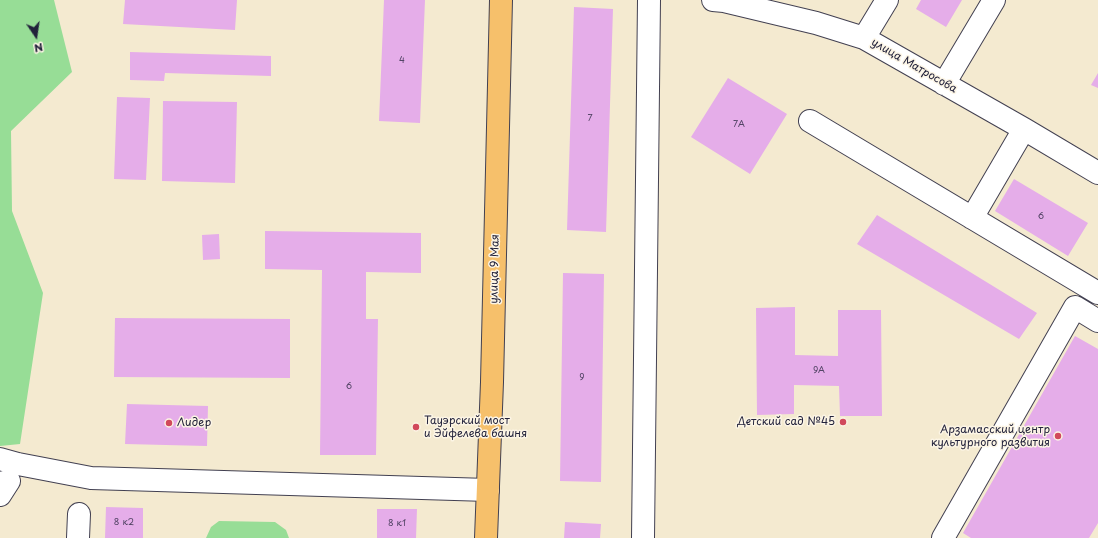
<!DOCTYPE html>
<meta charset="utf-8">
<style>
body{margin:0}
#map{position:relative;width:1098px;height:538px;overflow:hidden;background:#f4ead0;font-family:"Playpen Sans",sans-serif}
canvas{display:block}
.north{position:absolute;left:16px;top:16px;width:40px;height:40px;-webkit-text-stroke:3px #fcf5e5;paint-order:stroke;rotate:167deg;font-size:11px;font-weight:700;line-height:16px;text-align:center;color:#22223b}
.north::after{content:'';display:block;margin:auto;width:14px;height:18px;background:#22223b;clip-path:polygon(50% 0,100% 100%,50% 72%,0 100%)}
</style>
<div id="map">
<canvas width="1098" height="538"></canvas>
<div class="north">N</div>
</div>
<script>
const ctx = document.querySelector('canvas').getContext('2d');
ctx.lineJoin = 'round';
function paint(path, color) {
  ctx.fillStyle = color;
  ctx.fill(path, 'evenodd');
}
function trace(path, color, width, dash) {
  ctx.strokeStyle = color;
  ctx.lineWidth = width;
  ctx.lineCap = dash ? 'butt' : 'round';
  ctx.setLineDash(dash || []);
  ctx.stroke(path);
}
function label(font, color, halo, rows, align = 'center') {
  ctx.font = font + ' "Playpen Sans",sans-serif';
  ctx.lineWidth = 3;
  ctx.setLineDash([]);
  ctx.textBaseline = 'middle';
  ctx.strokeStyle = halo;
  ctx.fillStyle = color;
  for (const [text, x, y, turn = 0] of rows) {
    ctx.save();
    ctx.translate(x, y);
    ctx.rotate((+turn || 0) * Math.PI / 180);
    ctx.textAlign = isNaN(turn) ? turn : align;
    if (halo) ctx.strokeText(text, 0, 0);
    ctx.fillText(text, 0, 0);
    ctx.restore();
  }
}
paint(new Path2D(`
 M0 0H54L72 72 11 131 12 211 43 293 20 444 0 446Z
 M219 521 275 522 286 530 289 538H206L211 527Z`), '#97dd96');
paint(new Path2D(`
 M125 0H237L235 30 123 24Z
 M384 0H425L420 123 379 121Z
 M921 0H962L946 27 916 9Z
 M574 7 613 9 606 232 567 230Z
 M130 52 271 56V76L165 73 164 81 130 80Z
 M1098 73V88L1091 85Z
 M728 78 787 114 750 174 691 137Z
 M117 97 150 98 146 180 114 179Z
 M163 101 237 102 235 183 162 181Z
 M1014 179 1088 223 1068 256 995 211Z
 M877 215 1037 313 1019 339 857 244Z
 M265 231 421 233V273L366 272V319H378L376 455H320L322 270 265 269Z
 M219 234 220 259 203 260 202 235Z
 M563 273 604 274 601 482 560 481Z
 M795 307V355L838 356V310H881L882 416H840L839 386 794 385V414L757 415 756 308Z
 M115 318 290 319V378L114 377Z
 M1075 336 1098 349V523L1089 538H971L963 533Z
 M127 404 208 406 207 446 125 444Z
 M106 507 143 508V538H105Z
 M377 509H417L416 538H377Z
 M565 522 601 524 600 538H564Z`), '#e5ade9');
const minor = new Path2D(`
 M713 0 724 1 816 23 864 38 1024 129 1098 173
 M864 38 887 0
 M944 84 994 0
 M810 121 1098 293
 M972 218 1024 129
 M0 459 18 464 91 478 488 490
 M0 483 9 481 0 495
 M78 538 79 514
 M643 538 649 0
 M943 538 1075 307 1098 321`);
const major = new Path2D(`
 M486 538 492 382 501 0`);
trace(minor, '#424051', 24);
trace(major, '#424051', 24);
trace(minor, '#fff', 22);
trace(major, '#f6c06b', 22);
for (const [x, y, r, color] of [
 [843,422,4,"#d1495b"],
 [169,423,4,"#d1495b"],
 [416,427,4,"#d1495b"],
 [1058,436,4,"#d1495b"]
]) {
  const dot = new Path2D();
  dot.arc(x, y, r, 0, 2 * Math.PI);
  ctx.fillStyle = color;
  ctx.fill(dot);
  trace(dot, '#fcf5e5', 1.5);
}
label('9px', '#534566', null, [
 ["4",402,61],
 ["7",590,119],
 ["7А",739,125],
 ["6",1041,217],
 ["9А",819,371],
 ["9",582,378],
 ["6",349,387],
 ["8 к2",124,523],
 ["8 к1",397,524]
]);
label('11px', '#22223b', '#fcf5e5', [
 ["улица Матросова",914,66,30],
 ["улица 9 Мая",495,269,-89]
]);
label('11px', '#22223b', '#fcf5e5', [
 ["Тауэрский мост",424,421],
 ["и Эйфелева башня",424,434],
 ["Детский сад №45",835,422,"right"],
 ["Лидер",177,423],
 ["Арзамасский центр",1050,430,"right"],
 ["культурного развития",1050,443,"right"]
], 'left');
</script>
